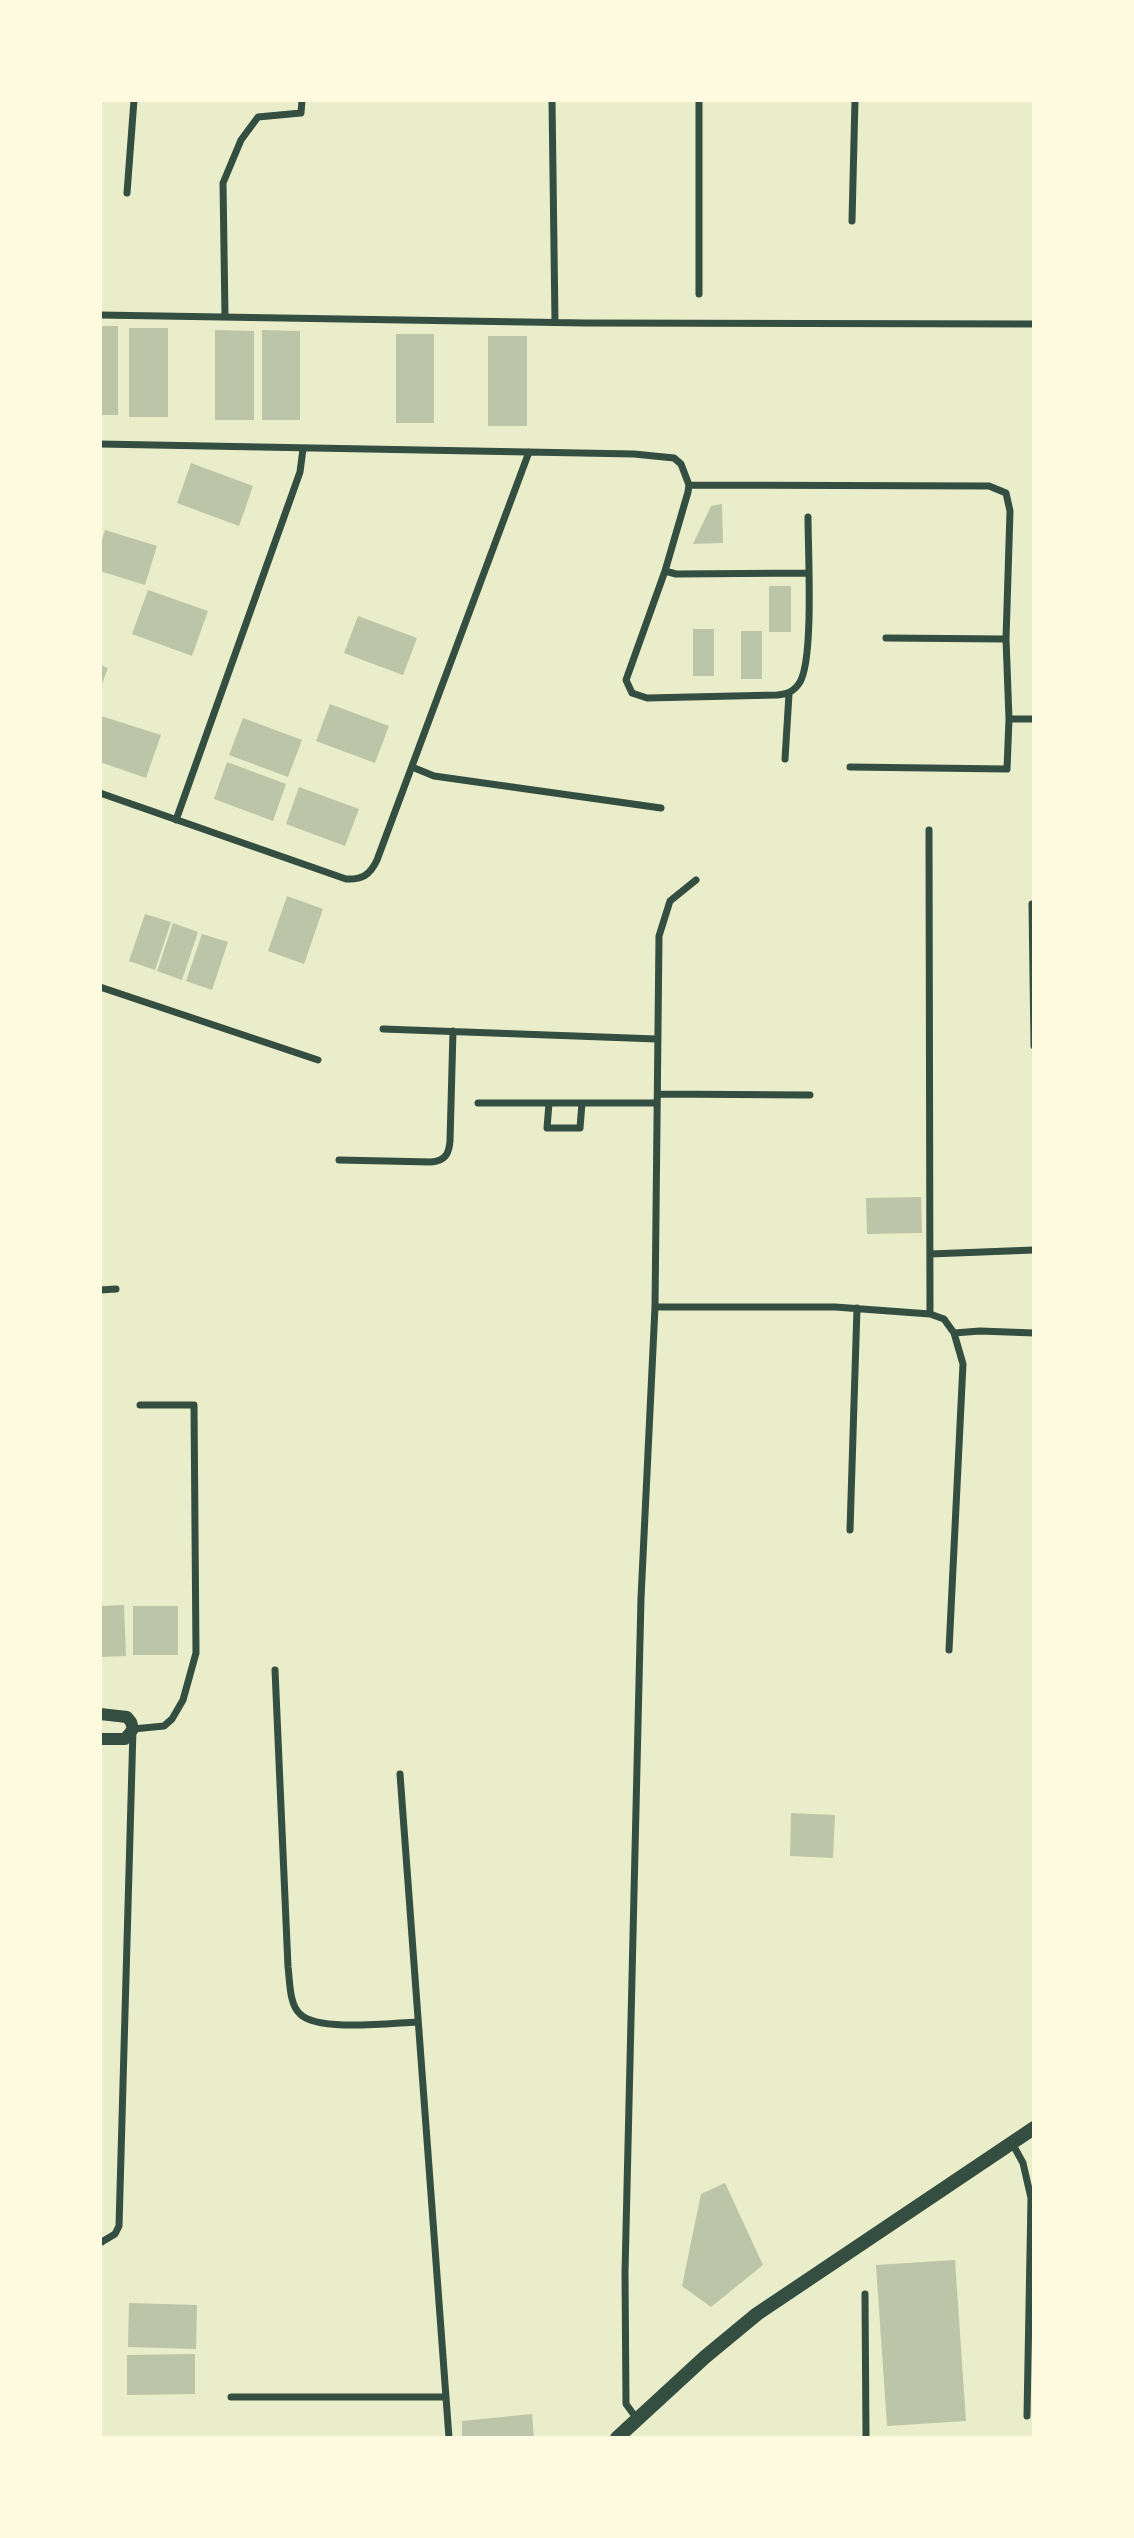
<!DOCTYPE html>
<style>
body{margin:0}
#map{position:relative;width:1134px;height:2538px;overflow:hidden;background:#e9edc9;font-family:Karla,sans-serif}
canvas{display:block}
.frame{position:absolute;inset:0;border:102px solid #fefae0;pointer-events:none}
</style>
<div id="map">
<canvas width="1134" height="2538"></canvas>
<div class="frame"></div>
</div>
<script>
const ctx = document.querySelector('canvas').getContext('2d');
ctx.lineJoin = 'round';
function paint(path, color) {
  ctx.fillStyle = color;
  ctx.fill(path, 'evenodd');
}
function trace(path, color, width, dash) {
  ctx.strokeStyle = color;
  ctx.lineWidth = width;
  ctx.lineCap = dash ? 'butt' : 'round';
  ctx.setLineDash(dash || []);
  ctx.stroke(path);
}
paint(new Path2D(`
 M100 326H118V415H100Z
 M129 328H168V417H129Z
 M215 330 254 331V420H215Z
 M262 330 300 331V420H262Z
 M396 334H434V423H396Z
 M488 336H527V426H488Z
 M191 463 253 486 239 526 177 503Z
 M722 504 723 543 693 544 711 506Z
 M105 530 157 546 145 585 100 571V546Z
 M769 586H791V632H769Z
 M148 590 208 611 192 656 132 634Z
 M358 616 417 638 403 675 344 653Z
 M693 629H714V676H693Z
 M741 631H762V679H741Z
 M100 665 108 668 100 689Z
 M330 704 389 726 375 763 316 741Z
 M101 716 161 735 146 778 100 762Z
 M243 718 302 740 288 777 229 755Z
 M227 762 286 784 273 821 214 799Z
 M299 787 359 809 345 846 286 824Z
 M287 896 323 909 304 964 268 951Z
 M145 914 171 922 155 970 129 961Z
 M173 923 198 932 182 980 157 971Z
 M202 934 228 942 212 990 186 981Z
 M921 1197 922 1233 867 1234 866 1198Z
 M124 1605 126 1656 100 1657V1606Z
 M133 1606H178V1655H133Z
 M791 1813 835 1815 833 1858 790 1856Z
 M725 2183 763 2265 711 2307 682 2286 701 2194Z
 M955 2260 966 2421 887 2426 876 2265Z
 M129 2303 197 2305 196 2349 128 2347Z
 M195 2354V2394L127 2395V2355Z
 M532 2414 534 2438H462V2421Z`), '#bcc5a7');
trace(new Path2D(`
 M552 100 555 322
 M127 193 134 100
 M852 221 855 100
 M699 294V100
 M100 315 585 323 1034 324
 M225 316 223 183 241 140 258 117 301 113 302 100
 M100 444 634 454 674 458 681 464 689 485 688 492 665 571 626 680 632 693 647 698 777 695C787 694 794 692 800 682 814 658 808 551 808 517
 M689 485 989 486 1006 493 1010 511 1006 639 1009 719 1007 769 850 767
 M665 571 676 574 808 573
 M886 638 1006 639
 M1009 719H1034
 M785 759 789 694
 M412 767 434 776 661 808
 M100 793 346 879C362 880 370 875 377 860L529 452
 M176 820 300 472 303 449
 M929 830 930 1314
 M1032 904 1034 1046
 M100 987 318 1060
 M383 1029 657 1039
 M658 1094 810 1095
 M478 1103H657
 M549 1103 547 1128H580L582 1103
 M339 1160 431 1162C445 1161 449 1154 450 1141L453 1031
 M930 1254 1034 1250
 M100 1290 116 1289
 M655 1307H835L930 1314 944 1319 954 1333 980 1331 1034 1333
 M850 1530 857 1308
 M949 1650 963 1364 954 1333
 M275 1670 288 1967C290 1981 289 2004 300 2014 318 2032 391 2023 417 2022
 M400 1774 449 2438
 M1012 2143 1023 2163 1031 2198 1027 2416
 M100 2243 115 2234 119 2226 133 1729 164 1726 172 1719 183 1700 196 1653 194 1405H140
 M865 2294 866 2438
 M231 2397H446
 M637 2419 626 2404 625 2272 641 1598 655 1307 659 936 670 901 696 880`), '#344e41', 7);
trace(new Path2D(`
 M100 1714 127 1717 131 1722 133 1729 125 1739H100`), '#344e41', 12);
trace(new Path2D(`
 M617 2438 705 2357 757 2314 1034 2128`), '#344e41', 14);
</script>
